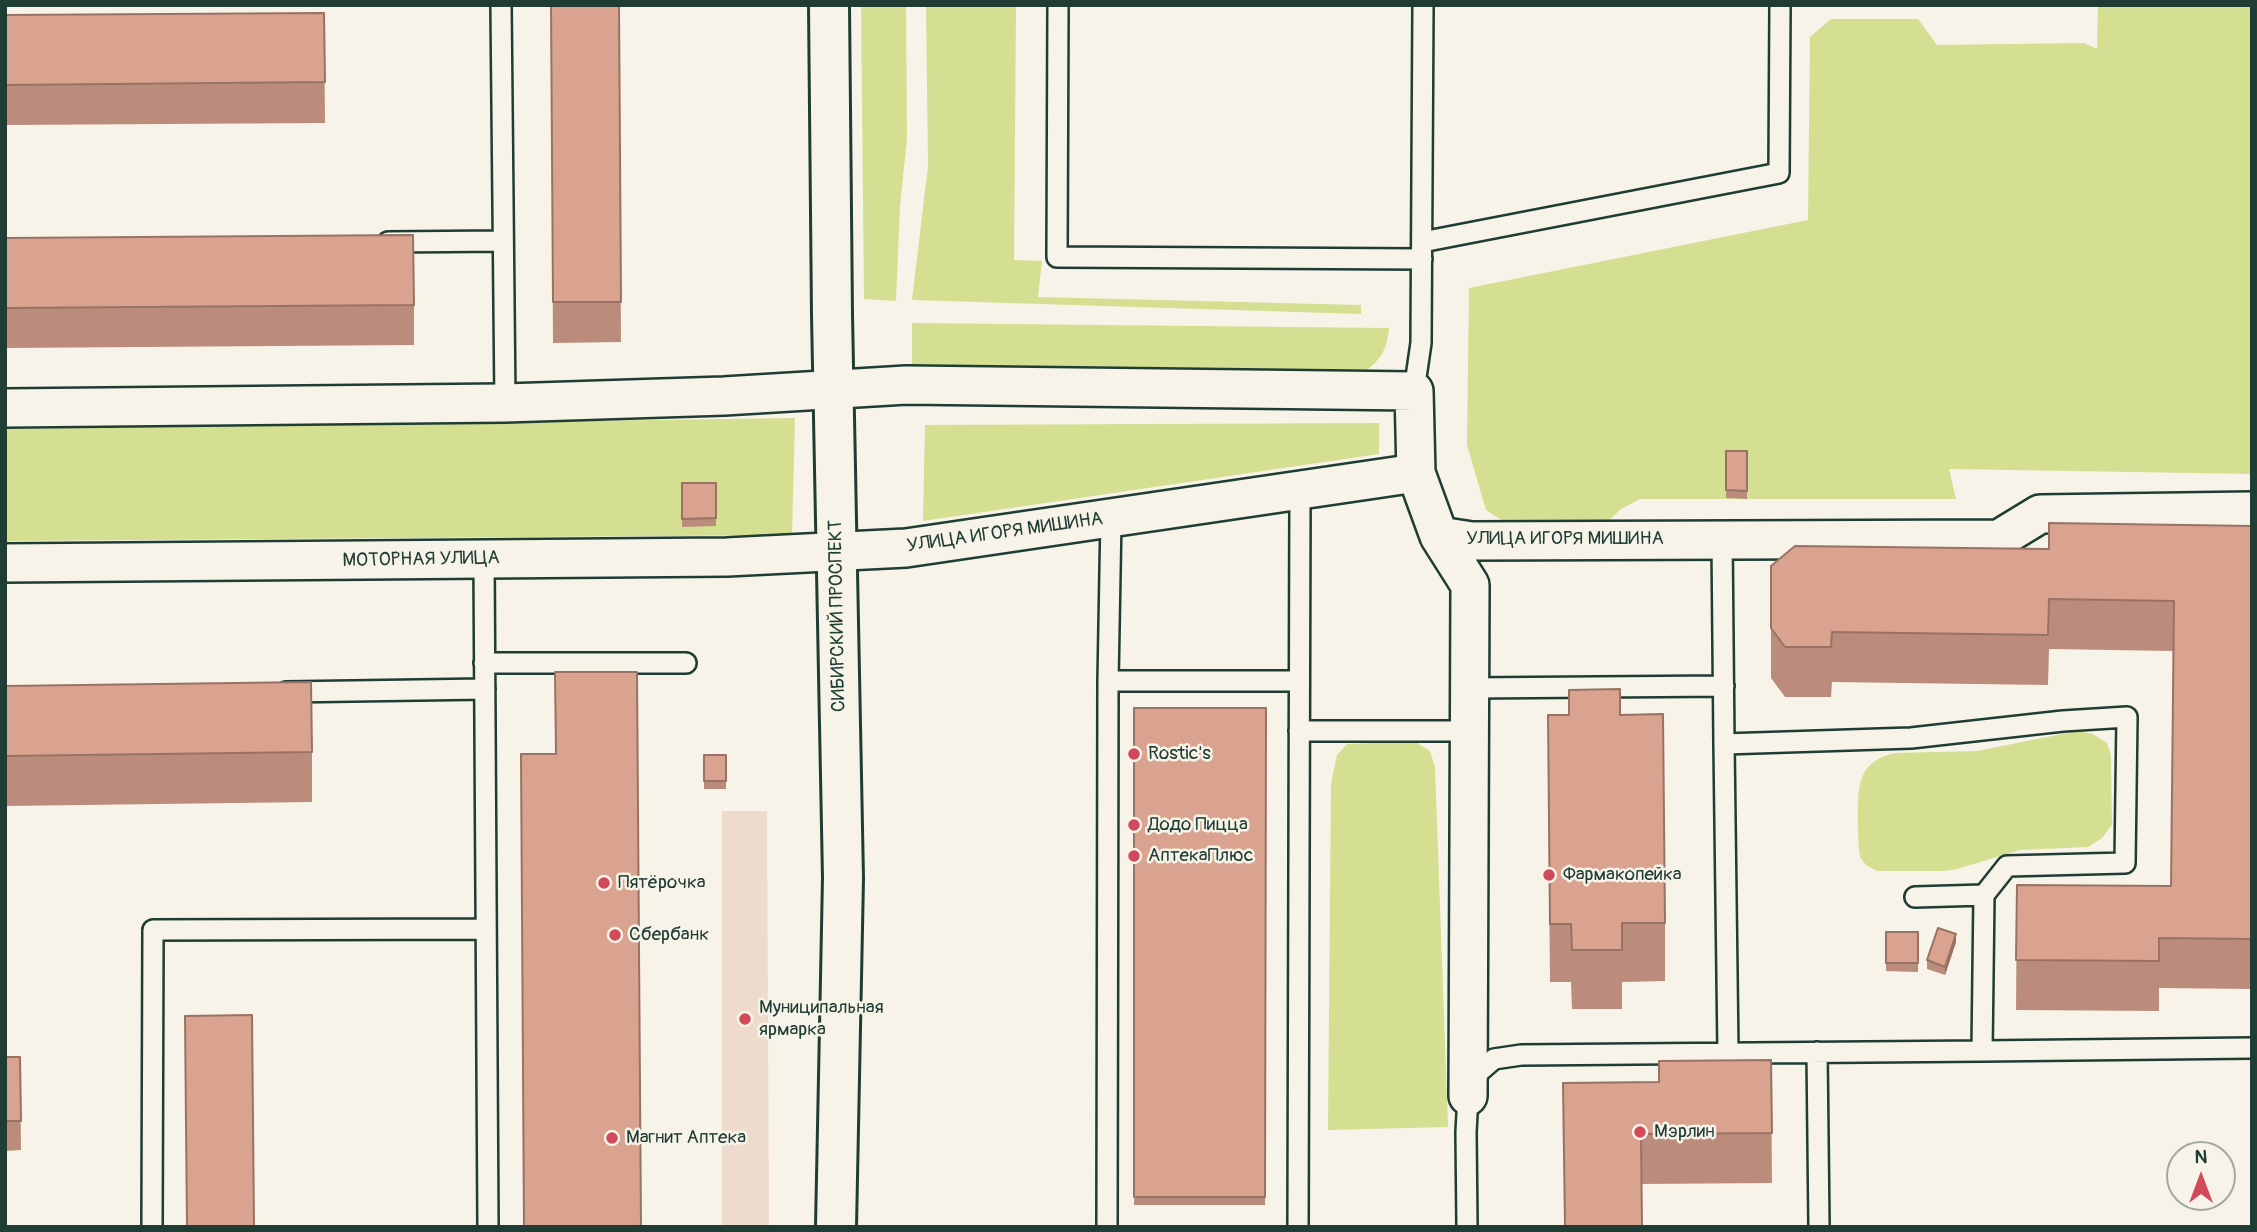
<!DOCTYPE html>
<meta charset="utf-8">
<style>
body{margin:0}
#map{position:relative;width:2257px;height:1232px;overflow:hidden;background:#f7f3e8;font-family:Pangolin,sans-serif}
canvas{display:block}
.frame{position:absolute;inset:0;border:7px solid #1f3d34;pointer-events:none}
.north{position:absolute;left:2166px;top:1141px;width:70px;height:70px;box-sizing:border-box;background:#f7f3e8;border:2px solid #a1aaa0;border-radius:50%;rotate:0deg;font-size:19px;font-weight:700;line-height:28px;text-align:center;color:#1f3d34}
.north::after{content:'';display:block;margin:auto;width:24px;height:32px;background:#d1495b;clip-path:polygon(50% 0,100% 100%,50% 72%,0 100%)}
</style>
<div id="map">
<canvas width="2257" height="1232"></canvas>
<div class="frame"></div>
<div class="north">N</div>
</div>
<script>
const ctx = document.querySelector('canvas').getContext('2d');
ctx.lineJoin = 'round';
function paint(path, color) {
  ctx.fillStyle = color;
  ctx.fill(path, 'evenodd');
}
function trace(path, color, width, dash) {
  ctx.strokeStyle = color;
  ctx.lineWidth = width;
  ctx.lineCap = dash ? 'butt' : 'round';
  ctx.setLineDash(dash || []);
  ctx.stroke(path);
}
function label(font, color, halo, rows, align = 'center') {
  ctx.font = font + ' Pangolin,sans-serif';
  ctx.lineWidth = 5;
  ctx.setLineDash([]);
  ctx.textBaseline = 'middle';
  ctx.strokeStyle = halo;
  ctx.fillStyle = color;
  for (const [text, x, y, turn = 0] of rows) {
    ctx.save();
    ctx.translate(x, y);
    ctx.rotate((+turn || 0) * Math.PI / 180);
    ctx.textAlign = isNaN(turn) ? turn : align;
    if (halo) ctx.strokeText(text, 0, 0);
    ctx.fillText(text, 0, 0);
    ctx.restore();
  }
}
paint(new Path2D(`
 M722 811H767L769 1227H722Z`), '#eedbcd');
paint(new Path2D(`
 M861 5H906L907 139 900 206 896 301 864 299Z
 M926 5H1016L1014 260 1042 261 1038 297 1361 305V314L912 300 928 166Z
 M2098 5H2252V474L1949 469 1956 499H1640L1621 509 1597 532 1523 534 1486 510 1467 445 1469 288 1808 220 1810 37 1831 19H1918L1937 45 2084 43 2097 49Z
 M912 323 1389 328C1387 354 1377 364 1356 377L912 371Z
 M795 418 792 535 5 541V429Z
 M1379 423V454L923 521 925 425Z
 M2077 731 2093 734 2107 743 2111 756 2112 825 2102 838 2088 847 2020 850 1957 869 1945 871H1877L1866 865 1860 857C1858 845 1858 831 1858 818 1858 785 1858 761 1895 753L1977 751Z
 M1414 741 1430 751 1435 767 1448 1127 1328 1130 1331 784 1337 755 1347 744Z`), '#d4df91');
const lane = new Path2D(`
 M501 5 505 403
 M1058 5 1057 257 1422 259
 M388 242 503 241
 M1422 242 1779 173 1780 5
 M1414 391 1421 343 1423 5
 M1722 539 1724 744 1911 738 2063 721 2127 717 2125 863 2007 866 1984 895 1915 897
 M484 559 488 1227
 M484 663H686
 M1108 681H1299
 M1469 688 1724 686
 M286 692 485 689
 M1299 731H1469
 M1724 744 1728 1053
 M1984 895 1982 1051 2252 1048
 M1817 1052 1819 1227
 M152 1227 153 930 486 929
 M1107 1227 1108 681 1111 518
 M1298 1227 1300 490
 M1467 1227 1466 1132 1468 1096 1479 1072 1494 1059 1521 1055 1982 1051`);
const street = new Path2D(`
 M5 408 505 403 724 396 906 385 1414 391 1416 473 1439 536 1472 541 1999 539 2040 514 2252 511
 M1439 536 1470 585 1468 1096
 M5 563 727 557 906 548 1416 473`);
const secondary = new Path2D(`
 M829 5 832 315 843 878 836 1227`);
trace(lane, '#1f3d34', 24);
trace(street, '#1f3d34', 42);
trace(secondary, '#1f3d34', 44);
trace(lane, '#f7f3e8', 19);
trace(street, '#f7f3e8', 37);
trace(secondary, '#f7f3e8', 38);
paint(new Path2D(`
 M551 5H619L621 342 553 343Z
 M324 13 325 123 5 125V15Z
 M5 238 414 305V345L5 348Z
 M1726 451H1747V499L1726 498Z
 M682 483H716V526L682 527Z
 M2252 526V989L2159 988V1011L2016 1010 2017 885 2171 886 2173 651 2049 649 2048 685 1832 682 1831 697H1785L1771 678V566L2049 549Z
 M5 686 312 752V802L5 806Z
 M1134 708H1266L1265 1205H1134Z
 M1620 715 1665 923V981L1622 982V1009H1572L1571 982H1550L1548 774Z
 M704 755H726V789H704Z
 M1886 932H1918V972L1886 971Z
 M1956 942 1945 975 1927 969V960Z
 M5 1057H20L21 1150 5 1151Z
 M1771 1060 1772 1183 1641 1184 1564 1227 1659 1082Z`), '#bb8c7b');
paint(new Path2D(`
 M1956 934V942L1945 975V967Z`), '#987264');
const building = new Path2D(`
 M551 5H619L621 302H553Z
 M324 13 325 82 5 85V15Z
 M413 235 414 305 5 308V238Z
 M1726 451H1747V491L1726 490Z
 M682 483H716V518L682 519Z
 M2049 523 2252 526V939L2159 938V961L2016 960 2017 885 2171 886 2174 601 2049 599 2048 635 1832 632 1831 647H1785L1771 628V566L1795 546 2049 549Z
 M555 672H637L641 1227H524L521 754H556Z
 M311 682 312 752 5 756V686Z
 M1620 689V715L1663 714 1665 923H1622V950H1572L1571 924H1550L1548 715H1569V690Z
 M1134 708H1266L1265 1197H1134Z
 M704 755H726V781H704Z
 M1938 928 1956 934 1945 967 1927 960Z
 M1886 932H1918V963H1886Z
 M252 1015 254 1227H187L185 1016Z
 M5 1057H20L21 1121H5Z
 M1771 1060 1772 1133 1641 1134 1642 1227H1565L1563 1083 1659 1082V1061Z`);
paint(building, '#d9a38f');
trace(building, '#987264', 2);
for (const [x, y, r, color] of [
 [1134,754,7,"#d1495b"],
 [1134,825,7,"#d1495b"],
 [1134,856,7,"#d1495b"],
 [1549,875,7,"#d1495b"],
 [604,883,7,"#d1495b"],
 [615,935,7,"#d1495b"],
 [745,1019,7,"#d1495b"],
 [1640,1132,7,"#d1495b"],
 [612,1138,7,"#d1495b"]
]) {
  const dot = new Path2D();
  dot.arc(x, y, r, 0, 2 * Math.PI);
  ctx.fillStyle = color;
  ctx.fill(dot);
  trace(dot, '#f7f3e8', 2.5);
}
label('19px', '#1f3d34', '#f7f3e8', [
 ["УЛИЦА ИГОРЯ МИШИНА",1005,533,-8],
 ["УЛИЦА ИГОРЯ МИШИНА",1565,539],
 ["МОТОРНАЯ УЛИЦА",421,560,-1],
 ["СИБИРСКИЙ ПРОСПЕКТ",838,616,-91]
]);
label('19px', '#1f3d34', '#f7f3e8', [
 ["Rostic's",1148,754],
 ["Додо Пицца",1148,825],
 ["АптекаПлюс",1148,856],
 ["Фармакопейка",1563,875],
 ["Пятёрочка",618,883],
 ["Сбербанк",629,935],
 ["Муниципальная",759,1008],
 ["ярмарка",759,1030],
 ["Мэрлин",1654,1132],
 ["Магнит Аптека",626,1138]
], 'left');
</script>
